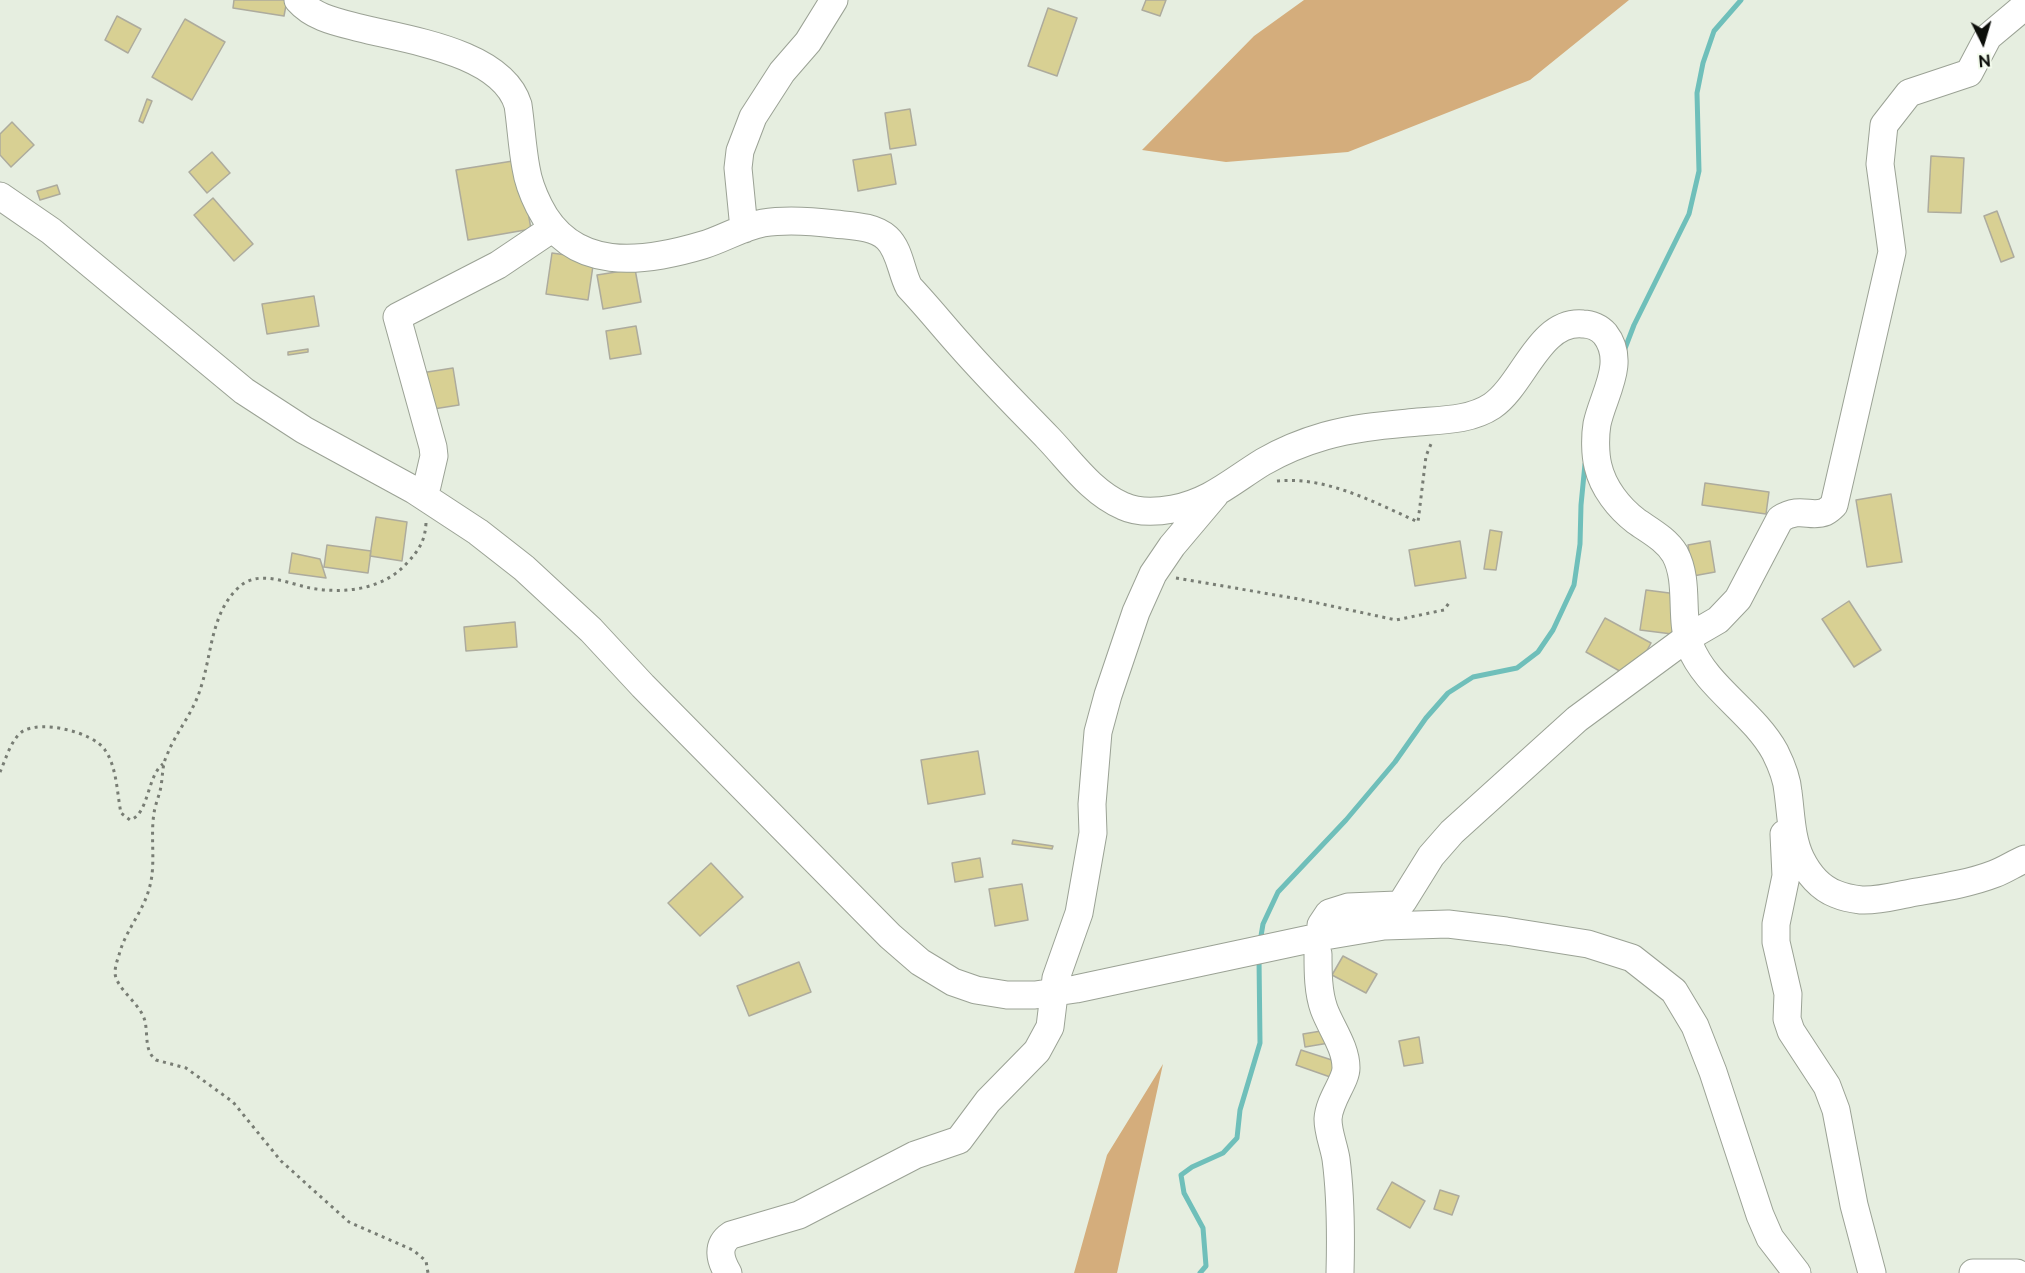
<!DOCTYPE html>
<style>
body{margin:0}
#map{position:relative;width:2025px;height:1273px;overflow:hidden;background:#e6eee0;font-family:Raleway,sans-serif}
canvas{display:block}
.north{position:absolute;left:1953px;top:12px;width:60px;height:60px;-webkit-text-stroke:4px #f3fbed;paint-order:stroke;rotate:175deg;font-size:16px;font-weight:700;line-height:24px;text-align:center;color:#0c0e0a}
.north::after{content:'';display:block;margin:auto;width:21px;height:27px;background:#0c0e0a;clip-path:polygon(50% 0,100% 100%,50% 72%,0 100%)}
</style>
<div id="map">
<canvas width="2025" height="1273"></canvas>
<div class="north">N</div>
</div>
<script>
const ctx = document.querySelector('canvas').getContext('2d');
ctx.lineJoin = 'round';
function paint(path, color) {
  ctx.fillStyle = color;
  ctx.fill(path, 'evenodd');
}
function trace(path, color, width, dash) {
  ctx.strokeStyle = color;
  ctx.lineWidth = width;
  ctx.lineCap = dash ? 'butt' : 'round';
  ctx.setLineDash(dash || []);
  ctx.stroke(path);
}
paint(new Path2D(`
 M1304 0H1629L1530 80 1348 152 1226 162 1142 150 1254 36Z
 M1163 1064 1117 1273H1074L1107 1155Z`), '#d4ad7c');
trace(new Path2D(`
 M1624 351 1634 325 1689 214 1699 171 1697 93 1703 63 1714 31 1741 0
 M1260 942 1263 924 1278 892 1346 820 1395 762 1426 718 1448 693 1473 677 1517 668 1538 652 1553 630 1574 585 1580 544 1581 505 1585 464
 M1200 1273 1206 1266 1203 1228 1184 1193 1181 1175 1192 1167 1223 1153 1237 1138 1240 1110 1260 1043 1259 958`), '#6fbfba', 5);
const building = new Path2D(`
 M234 0H287L284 16 233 8Z
 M1146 0H1166L1160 16 1142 10Z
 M1048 8 1077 18 1057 76 1028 66Z
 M117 16 141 29 128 53 105 40Z
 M185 19 225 42 192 100 152 77Z
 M147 99 152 101 143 123 139 121Z
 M910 109 916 145 890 149 885 113Z
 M12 122 34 145 11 167 0 155V134Z
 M212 152 230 173 207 193 189 172Z
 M891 154 896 184 858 191 853 160Z
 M1931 156 1964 158 1961 213 1928 212Z
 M519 160 531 229 468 240 456 170Z
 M57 185 60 194 40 200 37 191Z
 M213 198 253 244 234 261 194 215Z
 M1997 211 2014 257 2001 262 1984 216Z
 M552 253 594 259 588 300 546 294Z
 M635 269 641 302 603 309 597 275Z
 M314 296 319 326 267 334 262 304Z
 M636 326 641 354 610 359 606 331Z
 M308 349V352L288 355V352Z
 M453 368 459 405 427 410 421 373Z
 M1705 483 1769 492 1766 514 1702 505Z
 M1891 494 1902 562 1867 567 1856 500Z
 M376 517 407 522 402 561 370 556Z
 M1490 530 1502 532 1496 570 1484 569Z
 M1460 541 1466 578 1415 586 1409 550Z
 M1710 541 1715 572 1693 576 1688 545Z
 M327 545 371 551 368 573 324 567Z
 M292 553 320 559 326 578 289 573Z
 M1646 590 1677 594 1672 634 1640 630Z
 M1849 601 1881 650 1854 667 1822 619Z
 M1605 618 1651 643 1632 678 1586 652Z
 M515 622 517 647 466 651 464 627Z
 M978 751 985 794 928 804 921 760Z
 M1013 840 1053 846 1052 849 1012 844Z
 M980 858 983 877 955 882 952 863Z
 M711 863 743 897 700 936 668 903Z
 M1022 884 1028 920 995 926 989 889Z
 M1343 956 1377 974 1366 993 1332 975Z
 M799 962 811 992 749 1016 737 986Z
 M1333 1029 1335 1042 1305 1047 1303 1034Z
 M1419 1037 1423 1063 1404 1066 1399 1041Z
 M1301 1050 1338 1062 1333 1078 1296 1065Z
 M1392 1182 1425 1201 1410 1228 1377 1209Z
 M1440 1190 1459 1196 1452 1215 1434 1209Z`);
paint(building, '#d8d093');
trace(building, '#adab9d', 1.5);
const minor = new Path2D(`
 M298 0C314 18 337 22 360 28 407 40 502 52 518 105 521 125 522 147 526 168 528 181 533 194 539 206 572 273 643 263 703 245 723 239 742 227 763 223 787 219 811 221 835 224 852 226 874 226 887 238 900 250 901 272 909 287 927 306 943 326 960 345 988 377 1018 407 1048 438 1071 462 1091 492 1123 506 1138 513 1157 512 1173 509 1210 502 1232 481 1263 462 1282 451 1304 442 1325 436 1356 427 1387 425 1418 422 1443 420 1471 420 1492 406 1524 384 1539 320 1583 324 1591 324 1600 328 1605 334 1627 362 1603 395 1597 424 1595 436 1595 454 1598 466 1603 488 1619 508 1636 521 1650 531 1666 539 1675 554 1690 582 1679 618 1690 646 1706 687 1753 712 1775 752 1781 764 1787 778 1788 792 1791 813 1791 839 1801 859 1808 873 1820 888 1836 894 1843 897 1853 899 1861 900 1878 901 1895 896 1911 893 1939 888 1968 884 1994 874 2005 870 2015 863 2025 859
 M0 196 51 231 244 391 304 430 414 490 478 532 524 568 591 630 643 686 890 936 920 962 953 982 976 990 1007 995H1035L1076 989 1319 937 1384 926 1448 924 1506 931 1588 944 1632 958 1674 991 1695 1026 1713 1072 1760 1215 1770 1238 1797 1273
 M744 229 738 168 740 151 753 117 782 72 808 42 834 0
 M427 486 434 456 433 447 397 317 498 265 553 228
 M1784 834 1786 876 1776 924V942L1788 994 1787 1019 1791 1031 1827 1086 1836 1110 1854 1205 1872 1273
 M1321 925 1329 913 1348 907 1397 905 1403 901 1431 856 1452 832 1577 719 1687 638 1718 620 1738 599 1780 519C1801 506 1810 518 1825 512 1829 510 1831 508 1834 505L1892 252 1880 164 1884 125 1909 93 1969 73 1988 37 2025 6
 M1318 954C1318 972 1318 992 1324 1009 1331 1028 1346 1047 1346 1068 1346 1081 1329 1100 1328 1119 1328 1133 1334 1146 1336 1159 1341 1197 1341 1235 1340 1273
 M728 1273C720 1260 716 1245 731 1235L799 1215 915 1155 959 1140 988 1101 1037 1051 1050 1027 1056 978 1079 913 1093 833 1092 804 1098 732 1108 695 1136 612 1153 574 1172 546 1215 495
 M1973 1273H2017`);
trace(minor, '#9ba295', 29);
trace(new Path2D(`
 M1277 481C1326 476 1374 502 1418 522L1426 456 1431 444
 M426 523C425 541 419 550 407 563 383 590 344 594 310 588 286 583 257 568 237 589 210 616 212 656 200 690 193 713 176 732 167 755 162 765 163 775 161 786 160 793 157 800 155 808 149 834 157 864 149 889 143 912 125 931 119 955 117 961 115 967 115 973 116 988 138 1002 144 1018 149 1032 143 1050 156 1060L186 1068 233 1102 281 1161 349 1222 413 1250 426 1261 428 1273
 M1176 578 1299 599 1396 620 1444 610 1449 603
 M0 772C6 759 11 739 23 731 42 720 93 732 105 750 117 767 117 794 121 813L130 820C149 814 147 776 163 764`), '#787d74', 3, [3, 4.5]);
trace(minor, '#fff', 27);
</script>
